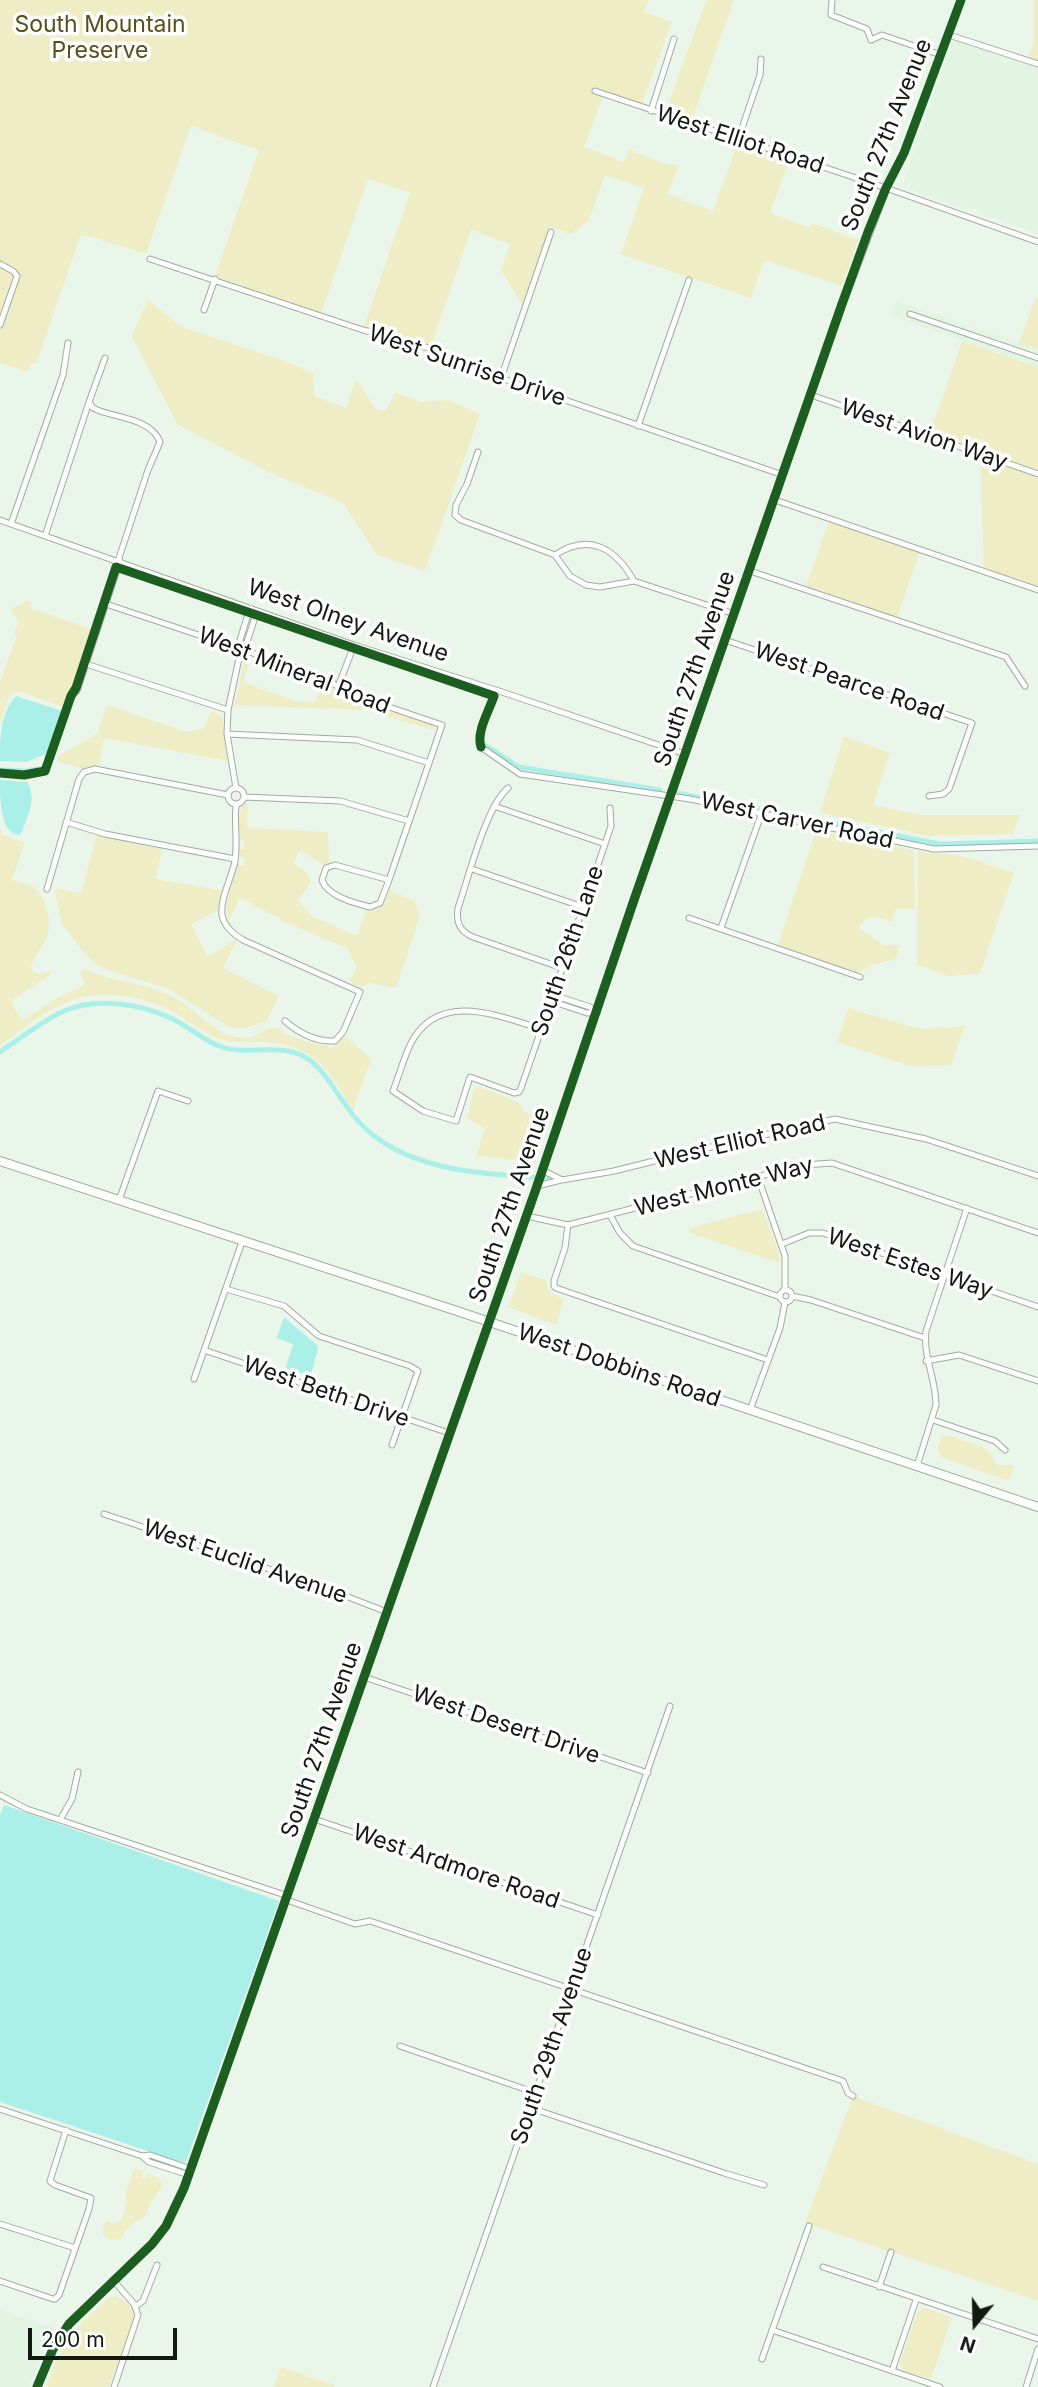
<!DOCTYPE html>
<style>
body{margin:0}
#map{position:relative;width:1038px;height:2387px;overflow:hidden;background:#ebf6eb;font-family:Inter,sans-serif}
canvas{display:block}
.north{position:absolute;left:940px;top:2289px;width:70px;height:70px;-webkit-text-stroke:5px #fff;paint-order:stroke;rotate:199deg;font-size:19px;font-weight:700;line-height:28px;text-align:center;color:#121912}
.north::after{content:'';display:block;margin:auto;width:24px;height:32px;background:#121912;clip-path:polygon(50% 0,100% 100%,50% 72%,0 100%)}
.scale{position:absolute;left:28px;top:2328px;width:149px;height:32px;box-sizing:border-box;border:4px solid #121912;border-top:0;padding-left:9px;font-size:21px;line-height:24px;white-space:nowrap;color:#121912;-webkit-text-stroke:5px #fff;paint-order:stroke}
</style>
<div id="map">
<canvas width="1038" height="2387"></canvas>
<div class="north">N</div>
<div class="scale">200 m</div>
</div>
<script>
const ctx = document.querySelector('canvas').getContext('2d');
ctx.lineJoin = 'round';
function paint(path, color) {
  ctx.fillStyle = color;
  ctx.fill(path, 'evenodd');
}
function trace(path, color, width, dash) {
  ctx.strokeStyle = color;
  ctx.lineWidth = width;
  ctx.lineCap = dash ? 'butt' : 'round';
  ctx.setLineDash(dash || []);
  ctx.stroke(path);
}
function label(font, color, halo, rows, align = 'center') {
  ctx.font = font + ' Inter,sans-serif';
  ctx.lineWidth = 7;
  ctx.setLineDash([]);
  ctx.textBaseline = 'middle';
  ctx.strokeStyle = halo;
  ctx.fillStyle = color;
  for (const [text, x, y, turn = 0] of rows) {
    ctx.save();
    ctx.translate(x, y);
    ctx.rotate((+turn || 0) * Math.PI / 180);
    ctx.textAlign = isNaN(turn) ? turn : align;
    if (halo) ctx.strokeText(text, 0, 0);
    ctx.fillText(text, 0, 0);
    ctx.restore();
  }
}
paint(new Path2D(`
 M953 39 1038 68V233L982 215 978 210 967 207 965 209 902 187Z
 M896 301 1038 349V367L891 316Z
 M0 2310 56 2329 44 2348 29 2387H0Z`), '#e2f5e2');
paint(new Path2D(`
 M0 0H648L644 12 672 22 642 104 605 91 584 147 624 162 629 149 662 163 679 165 668 194 713 211 737 144 790 159 770 213 810 228 812 223 858 240 842 286 764 260 751 298 621 254 644 188 605 175 589 220 571 234 550 227 523 306 501 270 510 244 471 230 431 346 397 335 363 329 410 193 368 179 321 314 215 276 259 150 191 126 146 254 81 234 36 364 31 363 27 372 0 363Z
 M706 0H734L692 119 666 110Z
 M1034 0H1038V61L1029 58 1034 38Z
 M1035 298 1038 299V349L1019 343Z
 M148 300 180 326 282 360 313 373 314 396 346 408 356 380 377 410 386 411 395 393 422 402 448 400 480 414 425 571 377 555 343 503 268 472 177 424 132 336Z
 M962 341 1038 367V470L930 433Z
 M980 457 1038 477V587L984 569Z
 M829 521 920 551 897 618 806 586Z
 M29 600 32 609 91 629 75 688 66 706 64 707 17 691 10 694 0 723V681L17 635 14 634 18 622 11 609Z
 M251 657 243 682 295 701 315 702 324 682 347 696 433 725 434 730 365 710 235 705 244 661Z
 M107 705 187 732 204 728 211 711 221 716 223 719 227 761 104 738 99 765H93L82 769 60 762 57 757 97 734Z
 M844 736 890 753 873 805 921 815H1019L1013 834 928 836 820 813Z
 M248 803 247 828 328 832 329 863 324 865 300 850 293 863 307 873 311 882 298 900 311 916 357 936 366 911C380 912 386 903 389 891L414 900 420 916 396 988 370 983 363 986 352 984 351 979 356 967 348 949 280 920V918L254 906V904L240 897 229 920C222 901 234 882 238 864L244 865 245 858 239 857 240 849H244V841L240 839C240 827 235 810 248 803Z
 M0 829 3 835 25 842 12 880C18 882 27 884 33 887 47 896 52 922 47 937 43 948 34 955 31 966L34 972 40 974 51 971 50 975 14 999 12 1003 19 1017 23 1020 63 995 82 987 84 983 80 971 85 969C112 982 141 982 168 994 194 1006 211 1034 241 1038 255 1040 266 1026 277 1028 280 1029 283 1032 286 1034 299 1039 314 1045 328 1045L329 1048 334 1047V1043L345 1036 371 1059 353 1110C327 1069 317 1046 265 1042 251 1041 237 1044 223 1040 203 1034 186 1018 167 1009 138 995 98 989 67 1002 43 1012 21 1031 0 1045Z
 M816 830 914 850 915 909H896L892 921C875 918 868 911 859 928L883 945H899L896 959 872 965 856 974 778 945Z
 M97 835 162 849 156 879 222 890 218 903 219 910 191 924 207 957 235 940 237 941 223 968 279 996 266 1022 241 1029 230 1027 167 988 121 975 101 967 85 954 61 922 55 890 57 888 81 894Z
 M918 851 964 856 1014 873 980 973 948 976 917 965Z
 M848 1008 921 1029 965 1026 951 1065 910 1066 837 1042Z
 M481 1087 519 1103 523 1111 545 1119 530 1161 476 1156 485 1129 467 1118 474 1088Z
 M762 1209 778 1250 779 1263 690 1233 689 1228Z
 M521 1272 546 1280C546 1292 554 1295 564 1299L556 1325 508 1307Z
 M944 1435C953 1437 981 1444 987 1450 998 1461 989 1467 1013 1465L1014 1468 1010 1478 1006 1480 943 1458C935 1452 939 1445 941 1437Z
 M853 2096 1038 2164V2301L805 2223Z
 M134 2169 143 2171 142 2177 145 2178 148 2173 160 2179 162 2187 151 2202 146 2216 130 2225 120 2239 109 2240 103 2234V2226L106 2222 116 2223 122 2220 127 2201 126 2190Z
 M116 2296C124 2299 133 2305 133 2316 133 2329 114 2372 109 2387H46C61 2343 75 2327 110 2297Z
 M925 2308 952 2317 931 2379 904 2371 900 2362 918 2311Z
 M281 2367 334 2385V2387H274Z`), '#eeedc6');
paint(new Path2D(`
 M16 696 62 711 48 753 26 762 0 761C0 740 0 712 16 696Z
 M0 780 27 782C38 798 27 816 22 832L19 835C0 833 0 800 0 780Z
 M285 1318 317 1345 318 1349 311 1375 287 1370 286 1367 293 1344 279 1339 277 1337 283 1320Z
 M4 1805 279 1901 186 2162 175 2160 0 2102V1815Z`), '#aaf0e9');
trace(new Path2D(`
 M485 745 519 767 660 790
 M0 770 27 771 38 769
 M677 793 940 844 1038 841
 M0 1052C20 1039 40 1022 62 1012 95 996 139 1004 171 1018 188 1026 204 1041 222 1047 248 1056 277 1042 305 1057 325 1068 342 1104 359 1122 405 1172 484 1174 548 1178`), '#aaf0e9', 5);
const minor = new Path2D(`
 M832 0 831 15 867 29 871 40 882 35 941 55
 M949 35 1038 64
 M595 91 886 188 1038 242
 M651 111 674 39
 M738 140 760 75 761 59
 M886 188 904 153 961 0
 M150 259 363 330C410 342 459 355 501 378L783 475
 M0 264 13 271 17 276 0 325
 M204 310 215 279
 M910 314 1038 358
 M105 358 89 402 93 408 100 411C120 418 152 420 160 442L148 470 118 561
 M501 378 551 232
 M811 395 1038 474
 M638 426 689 280
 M478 452 467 484 456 505 455 515 461 520 555 555 570 576 586 585 600 587 634 581 734 614
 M775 500 1038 590
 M0 520 354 645 502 692 685 754
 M11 524 63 375 68 343
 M45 536 89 402
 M555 555C590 532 616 549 634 581
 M750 571 1006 657 1025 686
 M106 604 321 676 348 693 442 725 389 880 380 903 370 907C354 903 327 896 322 880L326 868 335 865 389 880
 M725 640 972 723 949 789 943 794 929 796
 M241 649 247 642 257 611
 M86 664 228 710
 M338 687 354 645
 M77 691 120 561
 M227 734 357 740 429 763
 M481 747 520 774 690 799 934 849 1038 846
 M228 796a8 8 0 1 1 16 0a8 8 0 1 1-16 0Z
 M236 788 227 734 228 710 241 649 240 640 250 608
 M508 788C485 808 469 877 458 908 456 922 459 931 473 937L562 968
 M244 797 340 801 409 821
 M236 805C234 823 238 842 235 861 232 877 220 898 222 915 224 926 234 935 243 940L360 992 343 1032 335 1041C317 1042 299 1033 285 1021
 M494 806 605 844
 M66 822 105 834 235 859
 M472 869 583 907
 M47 889 79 779 84 772 95 769 228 795
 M689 918 860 977
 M721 928 762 812
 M553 995 590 1007 597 1013
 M551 1001 587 1013H597
 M541 1029C497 1015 437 990 410 1045 403 1060 399 1076 393 1091L423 1111 456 1121 470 1077 514 1093 519 1092 521 1088 605 844 611 826 610 808
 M542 1170 562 1180 614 1171 711 1147 835 1119 926 1139 1038 1176
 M758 1177 785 1256V1290
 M537 1186 561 1180
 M119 1200 158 1091 188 1101
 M610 1215 620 1233 633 1246 780 1297
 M527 1216 568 1225 804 1165 832 1163 1038 1233
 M568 1225 565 1248 554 1281V1286L556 1288 768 1360
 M782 1244 809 1233H823L1038 1307
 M226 1289 284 1306 319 1336 410 1366 418 1371 392 1445
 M780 1296a6 6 0 1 1 12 0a6 6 0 1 1-12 0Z
 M792 1296 811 1300 925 1338
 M204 1350 449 1433
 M926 1361 959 1355 1038 1381
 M194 1379 242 1242
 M750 1410 780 1328 785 1302
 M933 1420 995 1441 1005 1450
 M917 1466 936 1405C936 1379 923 1358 926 1331L967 1208
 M104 1514 317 1585 387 1612
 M364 1677 648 1773
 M0 1795 27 1809 288 1896
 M314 1819 598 1915
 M60 1820 72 1799 78 1772
 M287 1900 355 1924 370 1921 843 2081 848 2093 853 2096
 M400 2046 536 2093
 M531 2108 727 2174 764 2185
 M0 2109 142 2156 150 2155 191 2169
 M142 2156 149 2162 189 2175
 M0 2224 75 2248
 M823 2267 1038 2339
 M113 2280 134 2304 138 2315 114 2387
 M0 2281 53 2299H55L59 2295 89 2209 91 2198 55 2185 50 2181 66 2130
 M879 2287 891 2252
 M136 2306 143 2301 157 2265
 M772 2330 940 2387
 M762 2359 809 2226
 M892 2371 916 2300
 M433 2387 670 1706
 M1026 2387 1038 2349`);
const tertiary = new Path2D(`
 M37 2387 53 2349 69 2324 152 2244 166 2226 184 2188 537 1186 634 900 842 304 886 188`);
const secondary = new Path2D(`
 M0 1161 457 1311 1038 1507`);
trace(minor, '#a2aba2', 7);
trace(tertiary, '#a2aba2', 9);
trace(secondary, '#a2aba2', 10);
trace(minor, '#fcfefc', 5);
trace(tertiary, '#fcfefc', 7);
trace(secondary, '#fcfefc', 8);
trace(new Path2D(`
 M0 773 24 775 45 771 71 696 76 688 116 567 494 696C489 711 476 732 481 747
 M37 2387 53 2349 69 2324 152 2244 166 2226 184 2188 537 1186 634 900 842 304 868 232 886 188 904 153 961 0`), '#1b5e20', 9);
label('23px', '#584f1a', '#fff', [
 ["South Mountain",100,25],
 ["Preserve",100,51]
]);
label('23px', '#121912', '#fff', [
 ["South 27th Avenue",887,135,-68],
 ["West Elliot Road",740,140,18],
 ["West Sunrise Drive",467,366,19],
 ["West Avion Way",924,435,19],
 ["West Olney Avenue",348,621,19],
 ["South 27th Avenue",695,669,-71],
 ["West Mineral Road",294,671,21],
 ["West Pearce Road",849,682,19],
 ["West Carver Road",797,821,12],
 ["South 26th Lane",568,951,-71],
 ["West Elliot Road",740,1142,-13],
 ["West Monte Way",724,1187,-14],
 ["South 27th Avenue",510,1205,-71],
 ["West Estes Way",910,1264,19],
 ["West Dobbins Road",619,1366,19],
 ["West Beth Drive",326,1392,19],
 ["West Euclid Avenue",245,1562,19],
 ["West Desert Drive",506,1725,19],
 ["South 27th Avenue",322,1740,-71],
 ["West Ardmore Road",456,1867,19],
 ["South 29th Avenue",552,2046,-71]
]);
</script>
